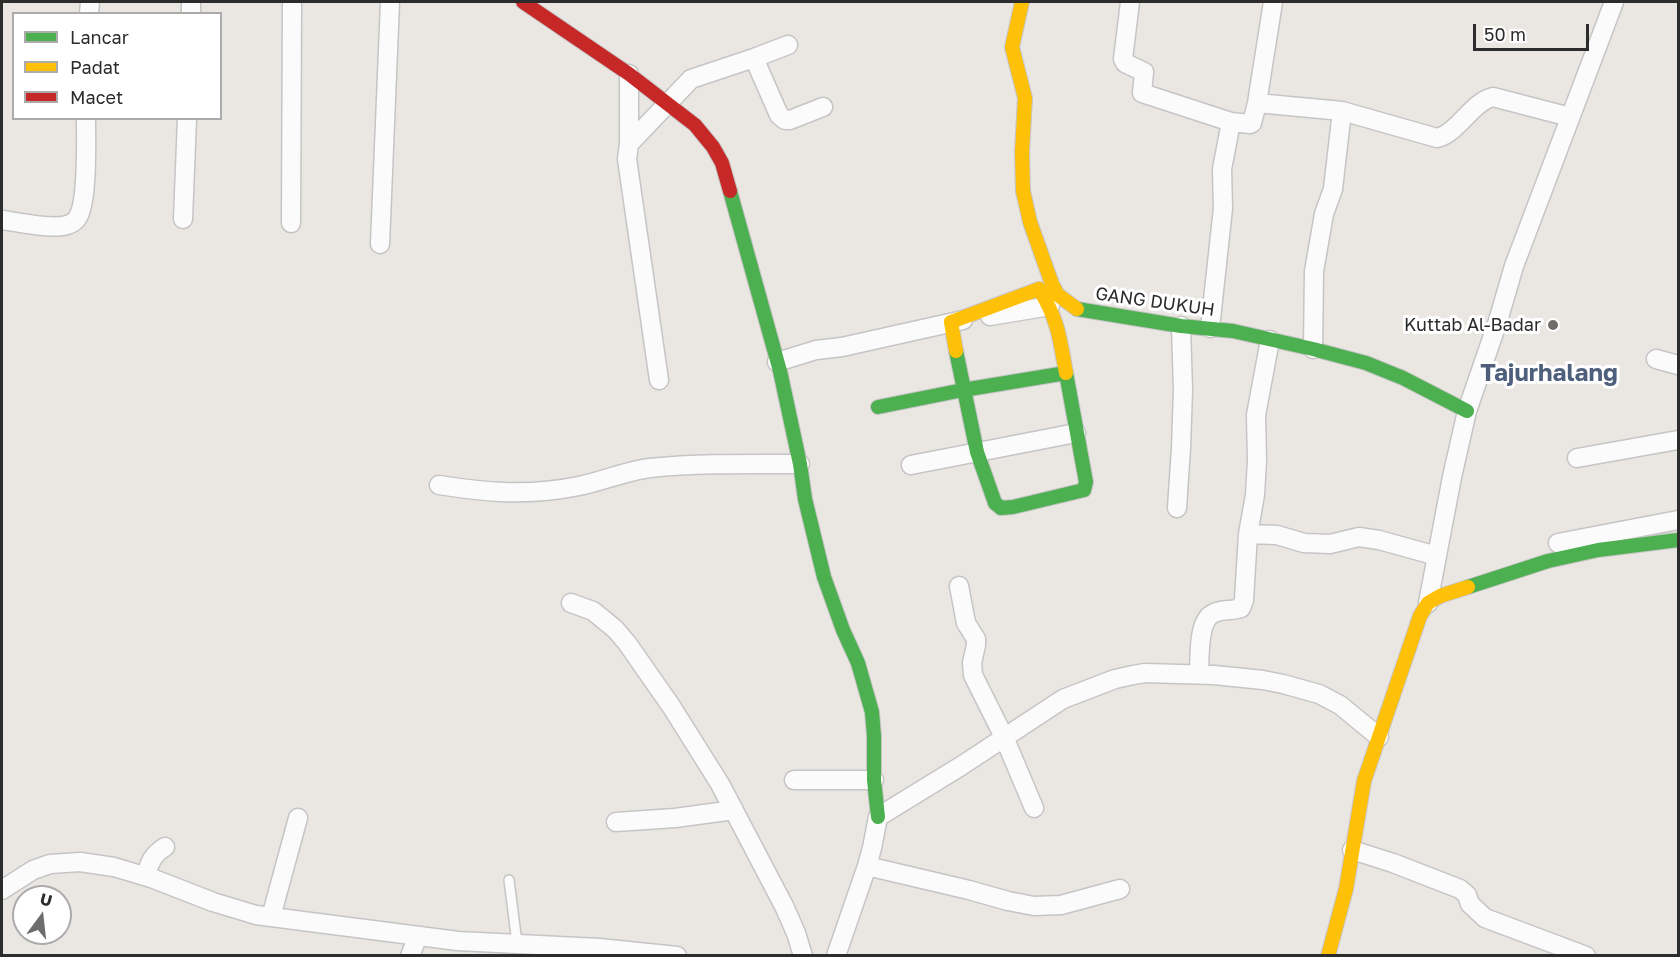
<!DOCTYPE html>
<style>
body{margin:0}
#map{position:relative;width:1680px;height:957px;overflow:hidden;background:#eae6e2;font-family:"Golos Text",sans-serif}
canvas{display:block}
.frame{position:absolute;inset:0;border:3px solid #2c2c2c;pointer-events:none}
.legend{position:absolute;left:12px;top:12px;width:210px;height:108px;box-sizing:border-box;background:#fff;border:2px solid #ababab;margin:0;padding:8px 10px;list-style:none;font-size:18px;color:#2c2c2c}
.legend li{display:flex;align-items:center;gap:12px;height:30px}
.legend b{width:30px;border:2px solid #ababab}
.north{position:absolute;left:12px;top:885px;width:60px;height:60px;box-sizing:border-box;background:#fff;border:2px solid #ababab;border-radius:50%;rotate:15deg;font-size:16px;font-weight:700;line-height:24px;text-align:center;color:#2c2c2c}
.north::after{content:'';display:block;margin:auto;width:21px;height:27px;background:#6e6d6c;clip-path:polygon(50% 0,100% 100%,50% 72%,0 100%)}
.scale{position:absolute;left:1473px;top:24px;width:116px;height:27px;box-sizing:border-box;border:3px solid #2c2c2c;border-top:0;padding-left:8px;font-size:18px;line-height:21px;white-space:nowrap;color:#2c2c2c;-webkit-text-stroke:4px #fff;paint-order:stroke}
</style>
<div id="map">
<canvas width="1680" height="957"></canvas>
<div class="frame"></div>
<ul class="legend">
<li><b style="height:8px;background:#4caf50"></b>Lancar</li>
<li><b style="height:8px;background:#ffc107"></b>Padat</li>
<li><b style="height:8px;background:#c62828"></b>Macet</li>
</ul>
<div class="north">U</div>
<div class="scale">50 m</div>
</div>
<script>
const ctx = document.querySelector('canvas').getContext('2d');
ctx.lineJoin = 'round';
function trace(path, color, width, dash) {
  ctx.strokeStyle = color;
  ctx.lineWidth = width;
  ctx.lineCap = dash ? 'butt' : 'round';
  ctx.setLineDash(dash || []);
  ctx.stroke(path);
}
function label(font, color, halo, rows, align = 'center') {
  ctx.font = font + ' "Golos Text",sans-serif';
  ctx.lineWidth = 6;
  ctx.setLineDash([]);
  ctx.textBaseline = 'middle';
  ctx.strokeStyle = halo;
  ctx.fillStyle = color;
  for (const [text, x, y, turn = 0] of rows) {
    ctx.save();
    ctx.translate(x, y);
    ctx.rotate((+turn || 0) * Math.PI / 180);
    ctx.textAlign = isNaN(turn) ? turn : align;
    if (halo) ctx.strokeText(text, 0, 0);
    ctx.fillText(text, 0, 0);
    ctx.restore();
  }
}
const lane = new Path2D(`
 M509 880 517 943`);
const street = new Path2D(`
 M1130 2 1123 59 1125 63 1144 72 1142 93 1231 122 1250 124 1252 123 1257 103
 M1273 2 1257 103 1342 111 1333 189 1324 214 1314 271 1313 349
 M89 14 90 2
 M191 14V2
 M754 58 779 115 785 120H790L823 107
 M629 74V144
 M1342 111 1437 138C1458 133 1472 102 1493 97L1570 117
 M183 219 187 118
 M2 220C18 222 52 230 67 225 71 224 76 221 78 217 88 200 86 140 86 118
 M291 223 292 2
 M380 244 390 2
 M990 316 1050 306
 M1210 328 1223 208 1222 169 1231 122
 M1656 359 1678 365
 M777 362 816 350 842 347 963 320
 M659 380 627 159 629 144 691 79 754 58 788 45
 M1577 458 1678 440
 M911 465 1076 433
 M439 485C489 493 530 496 579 486 603 481 626 471 650 468 700 463 750 464 800 464
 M1177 508 1181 448 1183 390 1181 326
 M1248 534 1277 535 1304 543 1330 544 1359 537 1379 540 1437 556
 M1558 543 1678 520
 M959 586 966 623 976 639V645L972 663 973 675 1004 737 1034 808
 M571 603 593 611 615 629 627 643 671 706 720 784 784 906 796 933 803 956
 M1428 603 1452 477 1467 411 1498 321 1514 266 1614 2
 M1199 674C1200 658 1197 620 1214 613 1222 609 1233 611 1241 608L1244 600 1248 534 1255 495 1257 460 1256 415 1270 340
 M794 780H874
 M616 822 675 818 734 810
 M1352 850 1393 863 1460 889 1467 895 1470 904 1485 918 1586 956
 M867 866 969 890 1008 901 1034 906 1061 905 1120 889
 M146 876C149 863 153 854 165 847
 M2 890 33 870 50 864 80 862 114 867 154 879 213 902 256 915 458 941 599 948 677 956
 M271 917 298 818
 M410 956 418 936
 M836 956 867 866 872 848 878 817 961 766 1063 699 1115 679 1133 675 1145 673 1214 675 1263 680 1283 684 1319 694 1340 705 1379 737`);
const fast = new Path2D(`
 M730 191 780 371 800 464 805 499 824 577 843 630 858 663 872 712 874 736V780L878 817
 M1077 309 1181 326 1233 331 1313 349 1366 363 1403 378 1467 411
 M878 407 963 390 1066 373 1086 482 1084 490 1013 507 1001 508 995 503 977 452 956 351
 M1468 587 1548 561 1598 550 1678 540`);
const slow = new Path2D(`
 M1022 2 1012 47 1025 98 1022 152 1023 191 1030 222 1052 284 1058 295 1077 309
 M956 351 951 322 1039 289C1058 319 1060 339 1066 373
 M1328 956 1346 889 1364 781 1420 616 1428 603 1440 596 1468 587`);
const jam = new Path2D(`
 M523 2 629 74 695 125 713 147 722 163 730 191`);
trace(lane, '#c6c5c5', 12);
trace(street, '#c6c5c5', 21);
trace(fast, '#c6c5c5', 16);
trace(slow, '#c6c5c5', 16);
trace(jam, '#c6c5c5', 16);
trace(lane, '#fcfbfb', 9);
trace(street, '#fcfbfb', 18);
trace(fast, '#4caf50', 14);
trace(slow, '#ffc107', 14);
trace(jam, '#c62828', 14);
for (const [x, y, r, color] of [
 [1553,325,6,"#6e6d6c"]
]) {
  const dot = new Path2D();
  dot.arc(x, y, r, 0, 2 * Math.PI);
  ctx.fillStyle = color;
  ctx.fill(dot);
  trace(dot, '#fff', 2);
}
label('18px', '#2c2c2c', '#fff', [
 ["GANG DUKUH",1155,302,8]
]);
label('18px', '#2c2c2c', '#fff', [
 ["Kuttab Al-Badar",1541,325]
], 'right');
label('bold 24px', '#4e5f7c', '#fff', [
 ["Tajurhalang",1549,373]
]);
</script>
